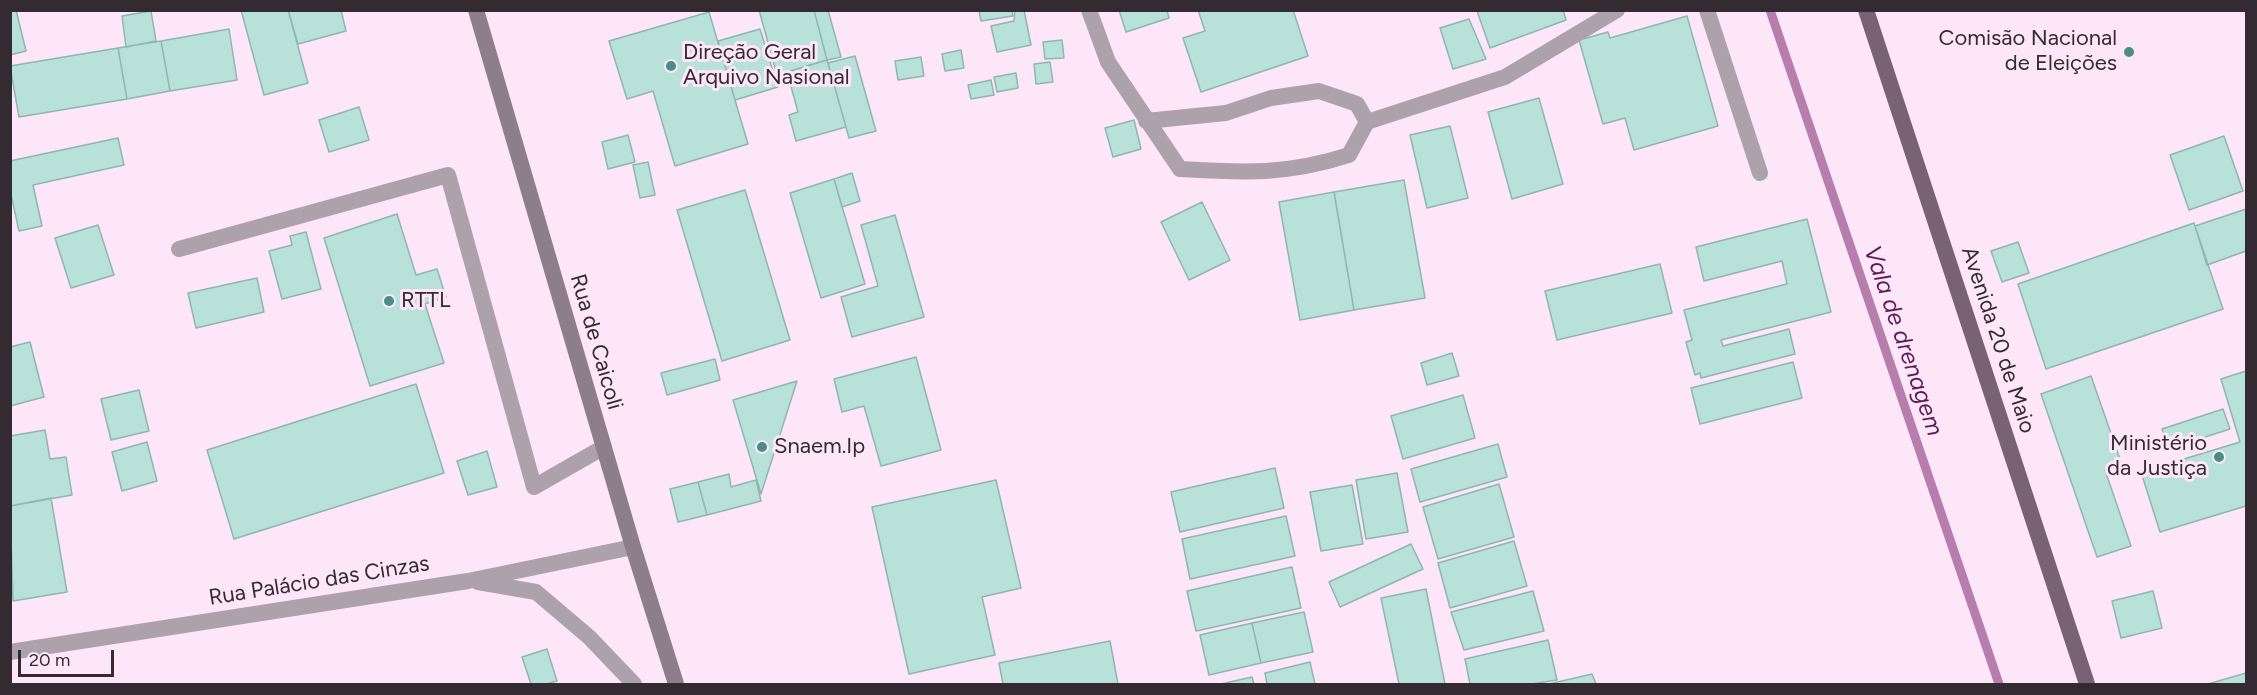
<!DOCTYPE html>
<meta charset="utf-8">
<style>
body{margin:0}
#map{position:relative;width:2257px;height:695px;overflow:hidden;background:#fce6f8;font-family:Figtree,sans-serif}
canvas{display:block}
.frame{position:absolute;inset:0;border:12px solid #342a32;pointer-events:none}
.scale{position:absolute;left:18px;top:650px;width:96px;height:27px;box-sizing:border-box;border:3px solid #342a32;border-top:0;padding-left:8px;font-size:18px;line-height:21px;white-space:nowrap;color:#342a32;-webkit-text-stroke:4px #fce6f8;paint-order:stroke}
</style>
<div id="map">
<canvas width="2257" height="695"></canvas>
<div class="frame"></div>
<div class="scale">20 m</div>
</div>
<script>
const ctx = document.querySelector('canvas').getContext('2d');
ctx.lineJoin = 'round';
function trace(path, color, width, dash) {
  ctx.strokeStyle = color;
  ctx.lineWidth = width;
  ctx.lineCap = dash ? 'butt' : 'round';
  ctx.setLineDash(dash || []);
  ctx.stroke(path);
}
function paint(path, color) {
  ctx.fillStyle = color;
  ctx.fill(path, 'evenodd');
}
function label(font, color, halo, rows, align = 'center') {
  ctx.font = font + ' Figtree,sans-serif';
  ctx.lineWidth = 6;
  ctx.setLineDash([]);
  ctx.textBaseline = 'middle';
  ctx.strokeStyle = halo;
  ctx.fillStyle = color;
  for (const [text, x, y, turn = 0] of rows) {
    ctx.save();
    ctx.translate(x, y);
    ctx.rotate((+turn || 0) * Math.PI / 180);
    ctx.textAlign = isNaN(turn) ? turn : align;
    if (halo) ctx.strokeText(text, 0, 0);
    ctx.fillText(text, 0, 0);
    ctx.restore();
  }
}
trace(new Path2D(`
 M1770 10 1999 684`), '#b67dad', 9);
const building = new Path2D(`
 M10 10H16L26 51 10 55Z
 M241 10H288L308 83 264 95Z
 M288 10H341L346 31 298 44Z
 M759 10H814L827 60 777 75Z
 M814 10H828L841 57 827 60Z
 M979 10H1012L1013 16 981 21Z
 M1015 10H1024L1031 45 997 52 991 26 1014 21Z
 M1119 10H1167L1169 18 1126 32Z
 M1198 10H1293L1308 56 1201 92 1183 38 1205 31Z
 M1563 10 1566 20 1490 48 1477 11Z
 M151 11 156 41 126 47 122 16Z
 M709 12 748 144 675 166 653 91 627 99 609 41Z
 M1687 16 1718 126 1634 150 1625 118 1603 124 1579 40 1608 32 1610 38Z
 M1469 19 1486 59 1453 69 1440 28Z
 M229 29 237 80 170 91 161 41Z
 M760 29 778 87 735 100 718 41Z
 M1062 40 1064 58 1045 59 1043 42Z
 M161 41 170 91 127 99 118 48Z
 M118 48 127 99 19 117 10 66Z
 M961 50 964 68 945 71 942 54Z
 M855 56 876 131 849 138 828 63Z
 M921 57 924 76 898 80 895 61Z
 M827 60 846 127 796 141 789 115 798 112 787 72Z
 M1050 62 1053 82 1036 84 1034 64Z
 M1016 73 1018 88 997 92 994 77Z
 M991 80 994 95 971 99 968 85Z
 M1539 98 1563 184 1512 199 1488 112Z
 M359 107 369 140 329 152 319 120Z
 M1134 120 1141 149 1113 157 1105 128Z
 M1450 126 1468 198 1427 208 1410 135Z
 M628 135 635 162 608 169 602 142Z
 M2224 136 2243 191 2189 210 2170 155Z
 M118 138 124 165 33 185 42 226 19 231 10 190V161Z
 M648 162 655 195 640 198 633 165Z
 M852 173 860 201 842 207 834 179Z
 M834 179 865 284 821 298 790 193Z
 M1404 180 1425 298 1354 310 1334 192Z
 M745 190 790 340 722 361 677 210Z
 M1334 192 1354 310 1300 320 1279 202Z
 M1202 202 1230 260 1189 280 1161 222Z
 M2246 209V251L2207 265 2195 226Z
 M397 214 416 275 437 269 446 297 425 304 444 363 370 386 324 238Z
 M895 215 924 317 852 337 841 297 878 286 861 225Z
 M1807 219 1831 312 1721 340 1723 346 1789 329 1795 354 1701 378 1700 373 1695 375 1686 342 1692 340 1684 310 1787 284 1782 261 1704 281 1696 247Z
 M2194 223 2223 309 2046 369 2018 284Z
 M98 225 114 275 71 288 55 238Z
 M306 232 321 289 282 299 269 251 292 245 290 236Z
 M2018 242 2029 273 2002 282 1991 251Z
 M1660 264 1672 313 1557 340 1545 291Z
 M257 278 264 312 196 328 188 293Z
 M30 342 44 397 10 406V347Z
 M1452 353 1459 376 1427 385 1421 363Z
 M916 357 941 450 881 466 864 406 842 412 834 379Z
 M715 359 720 380 667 395 661 373Z
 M1793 362 1802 398 1700 424 1691 388Z
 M2246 371V506L2160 532 2141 472 2240 442 2221 379Z
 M2091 376 2122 465 2105 470 2131 546 2097 557 2041 394Z
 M797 381 761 494 733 400Z
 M416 384 444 473 234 539 207 450Z
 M139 390 149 431 111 440 101 399Z
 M1463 395 1475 438 1403 459 1391 416Z
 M2223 409 2230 429 2168 449 2162 429Z
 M45 430 50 459 66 457 72 495 10 506V436Z
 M147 442 157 481 122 491 112 452Z
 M1498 444 1507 477 1420 502 1411 469Z
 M487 451 497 487 468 495 457 461Z
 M1275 468 1284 508 1180 532 1171 492Z
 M1397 473 1408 532 1366 539 1356 480Z
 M729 474 731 487 756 480 761 501 707 515 698 482Z
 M996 480 1021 588 982 597 995 655 909 674 872 507Z
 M698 482 707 515 678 522 670 489Z
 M1499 484 1514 537 1438 559 1423 507Z
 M1352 485 1363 544 1321 551 1310 492Z
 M51 498 67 592 13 601 10 506Z
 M1286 516 1295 556 1190 579 1182 539Z
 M1514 541 1527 586 1450 608 1438 563Z
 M1411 544 1423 569 1340 607 1329 582Z
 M1292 567 1301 608 1196 631 1187 591Z
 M1426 589 1445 684H1399L1381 598Z
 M1533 591 1544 631 1464 650 1451 612Z
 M2153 591 2162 628 2121 638 2112 601Z
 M1304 612 1313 652 1261 663 1252 623Z
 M1252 623 1261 663 1209 675 1200 635Z
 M1548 640 1557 680 1531 684H1470L1465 659Z
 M1110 641 1118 684H1003L999 663Z
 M547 649 557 681 546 684H531L522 657Z
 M1310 662 1315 684H1267L1265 673Z
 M2246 673V684H2208Z
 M1592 674 1596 684H1549Z
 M1252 677 1254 684H1221Z`);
paint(building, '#b8e1da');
trace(building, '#8fb6b0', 1.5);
trace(new Path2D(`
 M179 249 448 175 534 487 604 447`), '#ada1ab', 16);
trace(new Path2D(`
 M1089 10 1108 62 1180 169C1244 173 1287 175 1349 155L1367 122 1357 104 1319 91 1271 98 1226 113 1146 121
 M1707 10 1760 173
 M1367 122 1505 77 1617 10`), '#ada1ab', 16);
trace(new Path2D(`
 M478 582 536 592 589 637 634 684
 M10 652 468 581 633 547`), '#ada1ab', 16);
trace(new Path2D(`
 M476 10 633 547 676 684`), '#8e7d8b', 16);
trace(new Path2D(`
 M1866 10 2087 684`), '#786374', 16);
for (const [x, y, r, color] of [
 [2129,52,6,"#488e85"],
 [671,66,6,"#488e85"],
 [389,301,6,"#488e85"],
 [762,447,6,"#488e85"],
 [2219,457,6,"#488e85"]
]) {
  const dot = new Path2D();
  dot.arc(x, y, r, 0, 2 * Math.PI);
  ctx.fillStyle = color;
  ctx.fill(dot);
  trace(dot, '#fce6f8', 2);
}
label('22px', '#342a32', '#fce6f8', [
 ["Comisão Nacional",2117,39,"right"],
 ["de Eleições",2117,64,"right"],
 ["Direção Geral",683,53],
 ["Arquivo Nasional",683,78],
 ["RTTL",401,301],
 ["Ministério",2207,444,"right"],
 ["da Justiça",2207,469,"right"],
 ["Snaem.Ip",774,447]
], 'left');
label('22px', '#342a32', '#fce6f8', [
 ["Avenida 20 de Maio",1998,340,72],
 ["Rua de Caicoli",596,342,74],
 ["Rua Palácio das Cinzas",319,581,-9]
]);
label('italic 24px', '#5e1a57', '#fce6f8', [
 ["Vala de drenagem",1903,341,71]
]);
</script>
